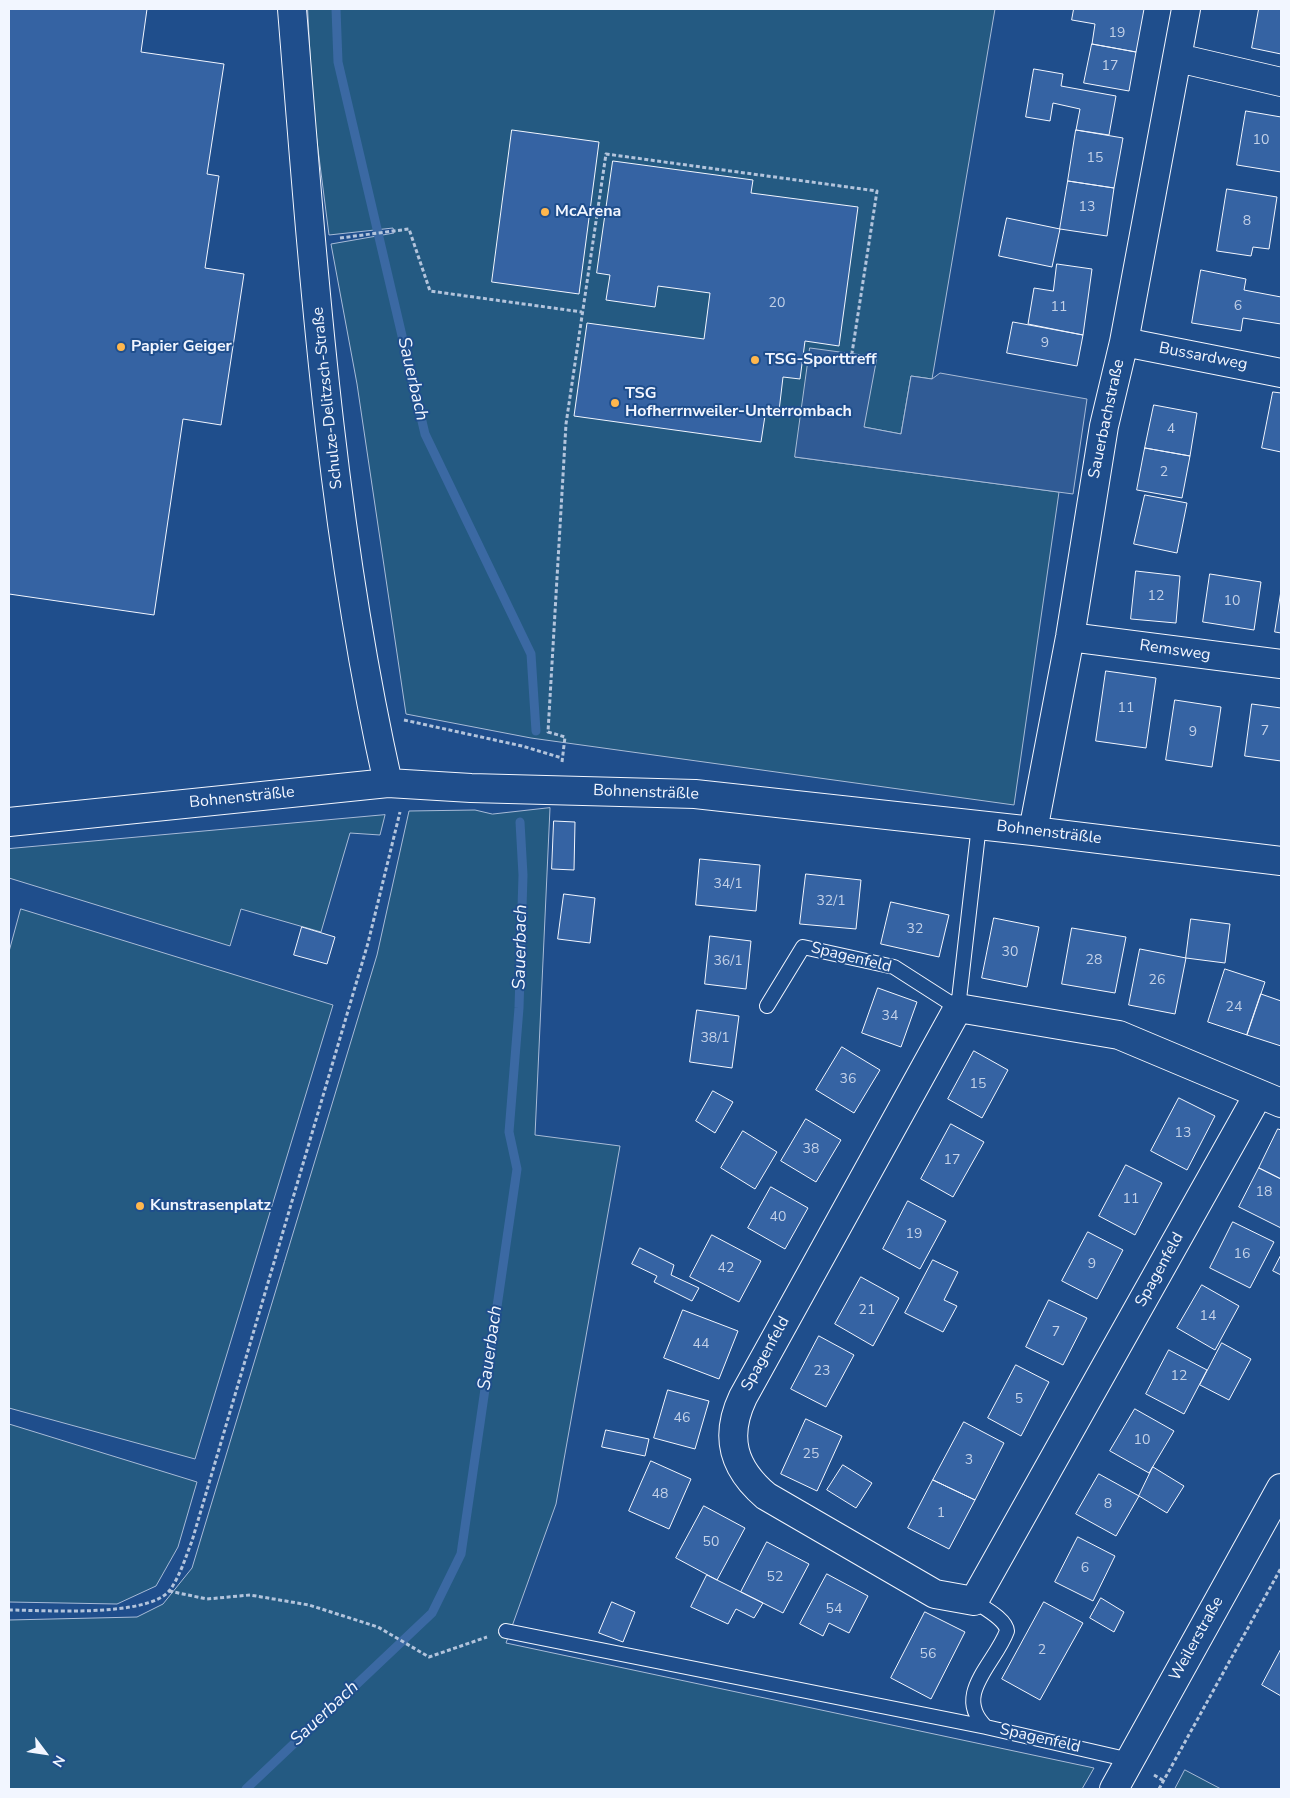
<!DOCTYPE html>
<meta charset="utf-8">
<style>
body{margin:0}
#map{position:relative;width:1290px;height:1798px;overflow:hidden;background:#1f4e8c;font-family:"Nunito Sans",sans-serif}
canvas{display:block}
.frame{position:absolute;inset:0;border:10px solid #f2f6ff;pointer-events:none}
.north{position:absolute;left:20px;top:1728px;width:50px;height:50px;-webkit-text-stroke:4px #1f4e8c;paint-order:stroke;rotate:121deg;font-size:14px;font-weight:700;line-height:20px;text-align:center;color:#f2f6ff}
.north::after{content:'';display:block;margin:auto;width:18px;height:22px;background:#f2f6ff;clip-path:polygon(50% 0,100% 100%,50% 72%,0 100%)}
</style>
<div id="map">
<canvas width="1290" height="1798"></canvas>
<div class="frame"></div>
<div class="north">N</div>
</div>
<script>
const ctx = document.querySelector('canvas').getContext('2d');
ctx.lineJoin = 'round';
function paint(path, color) {
  ctx.fillStyle = color;
  ctx.fill(path, 'evenodd');
}
function trace(path, color, width, dash) {
  ctx.strokeStyle = color;
  ctx.lineWidth = width;
  ctx.lineCap = dash ? 'butt' : 'round';
  ctx.setLineDash(dash || []);
  ctx.stroke(path);
}
function label(font, color, halo, rows, align = 'center') {
  ctx.font = font + ' "Nunito Sans",sans-serif';
  ctx.lineWidth = 4;
  ctx.setLineDash([]);
  ctx.textBaseline = 'middle';
  ctx.strokeStyle = halo;
  ctx.fillStyle = color;
  for (const [text, x, y, turn = 0] of rows) {
    ctx.save();
    ctx.translate(x, y);
    ctx.rotate((+turn || 0) * Math.PI / 180);
    ctx.textAlign = isNaN(turn) ? turn : align;
    if (halo) ctx.strokeText(text, 0, 0);
    ctx.fillText(text, 0, 0);
    ctx.restore();
  }
}
const green = new Path2D(`
 M308 9H995L932 379 911 376 901 434 864 427 795 457 1059 492 1014 805 531 738 406 714 357 384 331 244 394 233 393 228 329 235 313 110Z
 M550 808 535 1135 620 1146 556 1504 506 1643 1094 1768 1082 1789H9V1620L137 1617 163 1604 192 1568 377 955 409 811 475 810 492 814Z
 M385 815 380 835 350 833 321 932 241 909 230 946 9 878V849Z
 M21 909 333 1005 195 1459 9 1408V952Z
 M9 1424 197 1482 178 1547 156 1586 117 1604 9 1602Z
 M1185 1770 1221 1789H1175Z`);
paint(green, '#245a82');
trace(green, '#a8bbd7', 1);
const parking = new Path2D(`
 M810 348 877 357 864 427 901 434 911 376 932 379 940 373 1087 399 1073 494 795 457Z`);
paint(parking, '#305b95');
trace(parking, '#a8bbd7', 1);
trace(new Path2D(`
 M336 9 338 62 425 434 531 654 536 731
 M246 1789 432 1613 461 1554 517 1169 509 1132 519 1008 523 875 520 822`), '#3b69a3', 9);
const building = new Path2D(`
 M9 9H147L141 52 224 64 207 174 219 176 205 268 244 274 221 425 183 419 154 615 9 594Z
 M1074 9H1144L1136 52 1092 44 1095 24 1072 20Z
 M1259 9H1281V54L1252 48Z
 M1092 44 1136 52 1129 91 1084 83Z
 M1034 69 1063 74 1061 86 1116 96 1109 135 1076 130 1080 109 1053 103 1050 121 1026 117Z
 M1246 111 1281 117V172L1237 165Z
 M512 130 599 142 579 294 492 282Z
 M1076 130 1123 138 1114 188 1068 181Z
 M613 161 753 180 751 193 858 207 839 346 805 341 800 379 783 377 779 411 766 409 761 442 574 416 587 323 704 339 710 293 658 286 655 307 606 300 610 275 597 273Z
 M1068 181 1114 188 1107 236 1060 229Z
 M1227 189 1277 197 1269 249 1253 247 1251 256 1217 251Z
 M1007 218 1060 229 1052 267 999 256Z
 M1057 264 1092 269 1083 335 1028 324 1034 288 1053 291Z
 M1201 270 1246 279 1244 290 1281 297V324L1243 318 1241 331 1192 323Z
 M1013 322 1083 335 1077 366 1007 353Z
 M1273 392 1281 393V452L1262 448Z
 M1154 405 1197 413 1190 456 1145 448Z
 M1145 448 1190 456 1182 498 1137 490Z
 M1145 495 1187 503 1177 553 1134 544Z
 M1136 571 1180 576 1176 623 1131 619Z
 M1210 574 1261 582 1254 630 1203 622Z
 M1281 591V633L1275 632Z
 M1106 671 1156 678 1146 748 1096 741Z
 M1175 700 1221 707 1212 767 1166 760Z
 M1252 704 1281 708V761L1245 756Z
 M554 821 575 822 574 870 552 869Z
 M700 859 760 865 756 911 696 905Z
 M806 874 861 880 856 929 800 924Z
 M564 894 595 898 590 943 558 939Z
 M891 902 949 915 939 957 881 944Z
 M994 918 1039 927 1027 987 982 978Z
 M1191 919 1230 924 1225 963 1186 958Z
 M302 927 335 937 327 964 294 955Z
 M1072 928 1126 937 1115 993 1062 984Z
 M710 936 751 941 746 989 705 984Z
 M1140 949 1186 958 1175 1014 1129 1005Z
 M1225 969 1265 982 1247 1035 1208 1022Z
 M878 988 917 1002 901 1047 862 1033Z
 M1261 994 1281 1001V1046L1247 1035Z
 M697 1010 739 1016 732 1068 690 1062Z
 M842 1047 880 1070 854 1113 816 1090Z
 M974 1051 1008 1070 982 1118 948 1099Z
 M713 1091 733 1102 715 1133 696 1121Z
 M1179 1098 1215 1116 1187 1170 1151 1151Z
 M806 1119 841 1140 816 1182 781 1161Z
 M951 1124 984 1142 953 1197 921 1179Z
 M1278 1129 1281 1130V1179L1259 1168Z
 M743 1131 777 1152 755 1189 721 1168Z
 M1126 1165 1162 1183 1135 1235 1099 1216Z
 M1259 1168 1281 1179V1228L1239 1207Z
 M771 1187 808 1208 785 1249 748 1228Z
 M908 1201 946 1221 920 1269 883 1249Z
 M1233 1222 1274 1242 1250 1288 1210 1268Z
 M1088 1232 1123 1250 1097 1299 1062 1281Z
 M712 1235 761 1261 739 1302 690 1277Z
 M640 1248 674 1265 671 1275 699 1288 692 1301 654 1282 657 1276 632 1264Z
 M1281 1255V1275L1273 1271Z
 M933 1260 958 1272 944 1300 957 1306 943 1332 905 1313Z
 M861 1277 899 1298 873 1346 835 1324Z
 M1202 1285 1239 1306 1215 1350 1177 1328Z
 M1049 1300 1087 1318 1063 1365 1026 1347Z
 M683 1310 738 1331 719 1379 664 1358Z
 M819 1336 854 1355 826 1407 791 1389Z
 M1222 1343 1251 1359 1229 1400 1200 1385Z
 M1169 1350 1207 1370 1184 1414 1146 1394Z
 M1016 1365 1049 1382 1021 1436 988 1418Z
 M668 1390 709 1401 695 1449 654 1438Z
 M1135 1409 1174 1431 1149 1473 1110 1451Z
 M806 1419 842 1436 817 1491 781 1474Z
 M964 1422 1004 1443 975 1500 933 1480Z
 M606 1430 649 1439 645 1456 602 1447Z
 M651 1461 691 1479 669 1529 629 1511Z
 M843 1465 872 1483 856 1508 827 1490Z
 M1153 1467 1184 1486 1167 1513 1139 1496Z
 M1099 1474 1139 1496 1116 1536 1076 1514Z
 M933 1480 975 1500 949 1549 908 1528Z
 M704 1506 745 1528 717 1580 676 1558Z
 M1078 1537 1115 1556 1093 1601 1055 1582Z
 M767 1542 809 1564 783 1613 741 1592Z
 M827 1574 868 1596 849 1633 829 1623 823 1636 800 1624Z
 M707 1575 763 1603 754 1618 736 1609 728 1624 691 1607Z
 M1101 1598 1124 1612 1114 1632 1090 1618Z
 M612 1602 635 1612 623 1642 599 1633Z
 M1044 1602 1083 1623 1040 1700 1002 1679Z
 M925 1612 965 1632 931 1699 891 1678Z
 M1281 1649V1696L1262 1685Z`);
paint(building, '#3563a3');
trace(building, '#f2f6ff', 1);
const lane = new Path2D(`
 M767 1006 803 947 894 967 958 1008 979 825
 M974 1601C984 1608 1006 1619 1007 1631 995 1664 952 1695 986 1727L1130 1760
 M506 1631 986 1727`);
const street = new Path2D(`
 M292 9C313 268 331 529 388 783
 M1178 58 1281 82
 M1124 342 1281 373
 M1070 637 1281 664
 M9 822 388 783 471 788 695 794 1033 831 1281 861
 M1033 831 1070 637 1104 426 1124 342 1186 9
 M1258 1095 974 1601 935 1594 766 1496C733 1468 724 1437 743 1397L958 1008 1119 1035 1281 1103`);
const secondary = new Path2D(`
 M1114 1789 1281 1488`);
trace(lane, '#f2f6ff', 16);
trace(street, '#f2f6ff', 30);
trace(secondary, '#f2f6ff', 30);
trace(new Path2D(`
 M340 238 409 229 430 291 582 312
 M404 720 522 746 562 758
 M562 762 565 737 548 732 566 424 606 154 877 191 852 353
 M169 1591 207 1599 250 1595 309 1605 378 1627 429 1657 487 1637
 M9 1610C44 1610 148 1618 170 1590 180 1576 186 1556 192 1541L368 943 400 812
 M1154 1775 1164 1781
 M1159 1789 1281 1568`), '#b3c4dc', 3, [4, 2.5]);
trace(lane, '#1f4e8c', 14);
trace(street, '#1f4e8c', 28);
trace(secondary, '#1f4e8c', 28);
for (const [x, y, r, color] of [
 [545,212,5,"#ffb74d"],
 [121,347,5,"#ffb74d"],
 [755,360,5,"#ffb74d"],
 [615,403,5,"#ffb74d"],
 [140,1206,5,"#ffb74d"]
]) {
  const dot = new Path2D();
  dot.arc(x, y, r, 0, 2 * Math.PI);
  ctx.fillStyle = color;
  ctx.fill(dot);
  trace(dot, '#1f4e8c', 2);
}
label('14px', '#c3d1e8', null, [
 ["19",1117,34],
 ["17",1110,67],
 ["10",1261,141],
 ["15",1095,159],
 ["13",1087,208],
 ["8",1247,222],
 ["20",777,304],
 ["6",1238,307],
 ["11",1059,308],
 ["9",1045,344],
 ["4",1171,430],
 ["2",1164,473],
 ["12",1156,597],
 ["10",1232,602],
 ["11",1126,709],
 ["7",1265,732],
 ["9",1193,733],
 ["34/1",728,885],
 ["32/1",831,902],
 ["32",915,930],
 ["30",1010,953],
 ["28",1094,961],
 ["36/1",728,962],
 ["26",1157,981],
 ["24",1234,1008],
 ["34",890,1017],
 ["38/1",715,1039],
 ["36",848,1080],
 ["15",978,1085],
 ["13",1183,1134],
 ["38",811,1150],
 ["17",952,1161],
 ["18",1264,1193],
 ["11",1131,1200],
 ["40",778,1218],
 ["19",914,1235],
 ["16",1242,1255],
 ["9",1092,1265],
 ["42",726,1269],
 ["21",867,1311],
 ["14",1208,1317],
 ["7",1056,1333],
 ["44",701,1345],
 ["23",822,1372],
 ["12",1179,1377],
 ["5",1019,1400],
 ["46",682,1419],
 ["10",1142,1441],
 ["25",811,1455],
 ["3",969,1461],
 ["48",660,1495],
 ["8",1108,1505],
 ["1",941,1514],
 ["50",711,1543],
 ["6",1085,1569],
 ["52",775,1578],
 ["54",834,1610],
 ["2",1042,1651],
 ["56",928,1655]
]);
label('bold 16px', '#f2f6ff', '#1f4e8c', [
 ["McArena",555,212],
 ["Papier Geiger",131,347],
 ["TSG-Sporttreff",765,360],
 ["TSG",625,394],
 ["Hofherrnweiler-Unterrombach",625,412],
 ["Kunstrasenplatz",150,1206]
], 'left');
label('16px', '#f2f6ff', '#1f4e8c', [
 ["Bussardweg",1203,357,11],
 ["Schulze-Delitzsch-Straße",328,398,-96],
 ["Sauerbachstraße",1107,419,-78],
 ["Remsweg",1175,651,8],
 ["Bohnensträßle",646,793,2],
 ["Bohnensträßle",242,798,-6],
 ["Bohnensträßle",1049,833,7],
 ["Spagenfeld",851,958,14],
 ["Spagenfeld",1160,1270,-61],
 ["Spagenfeld",766,1354,-61],
 ["Weilerstraße",1197,1639,-61],
 ["Spagenfeld",1040,1739,13]
]);
label('italic 18px', '#f2f6ff', '#1f4e8c', [
 ["Sauerbach",412,379,77],
 ["Sauerbach",521,947,-89],
 ["Sauerbach",491,1348,-82],
 ["Sauerbach",325,1714,-43]
]);
</script>
